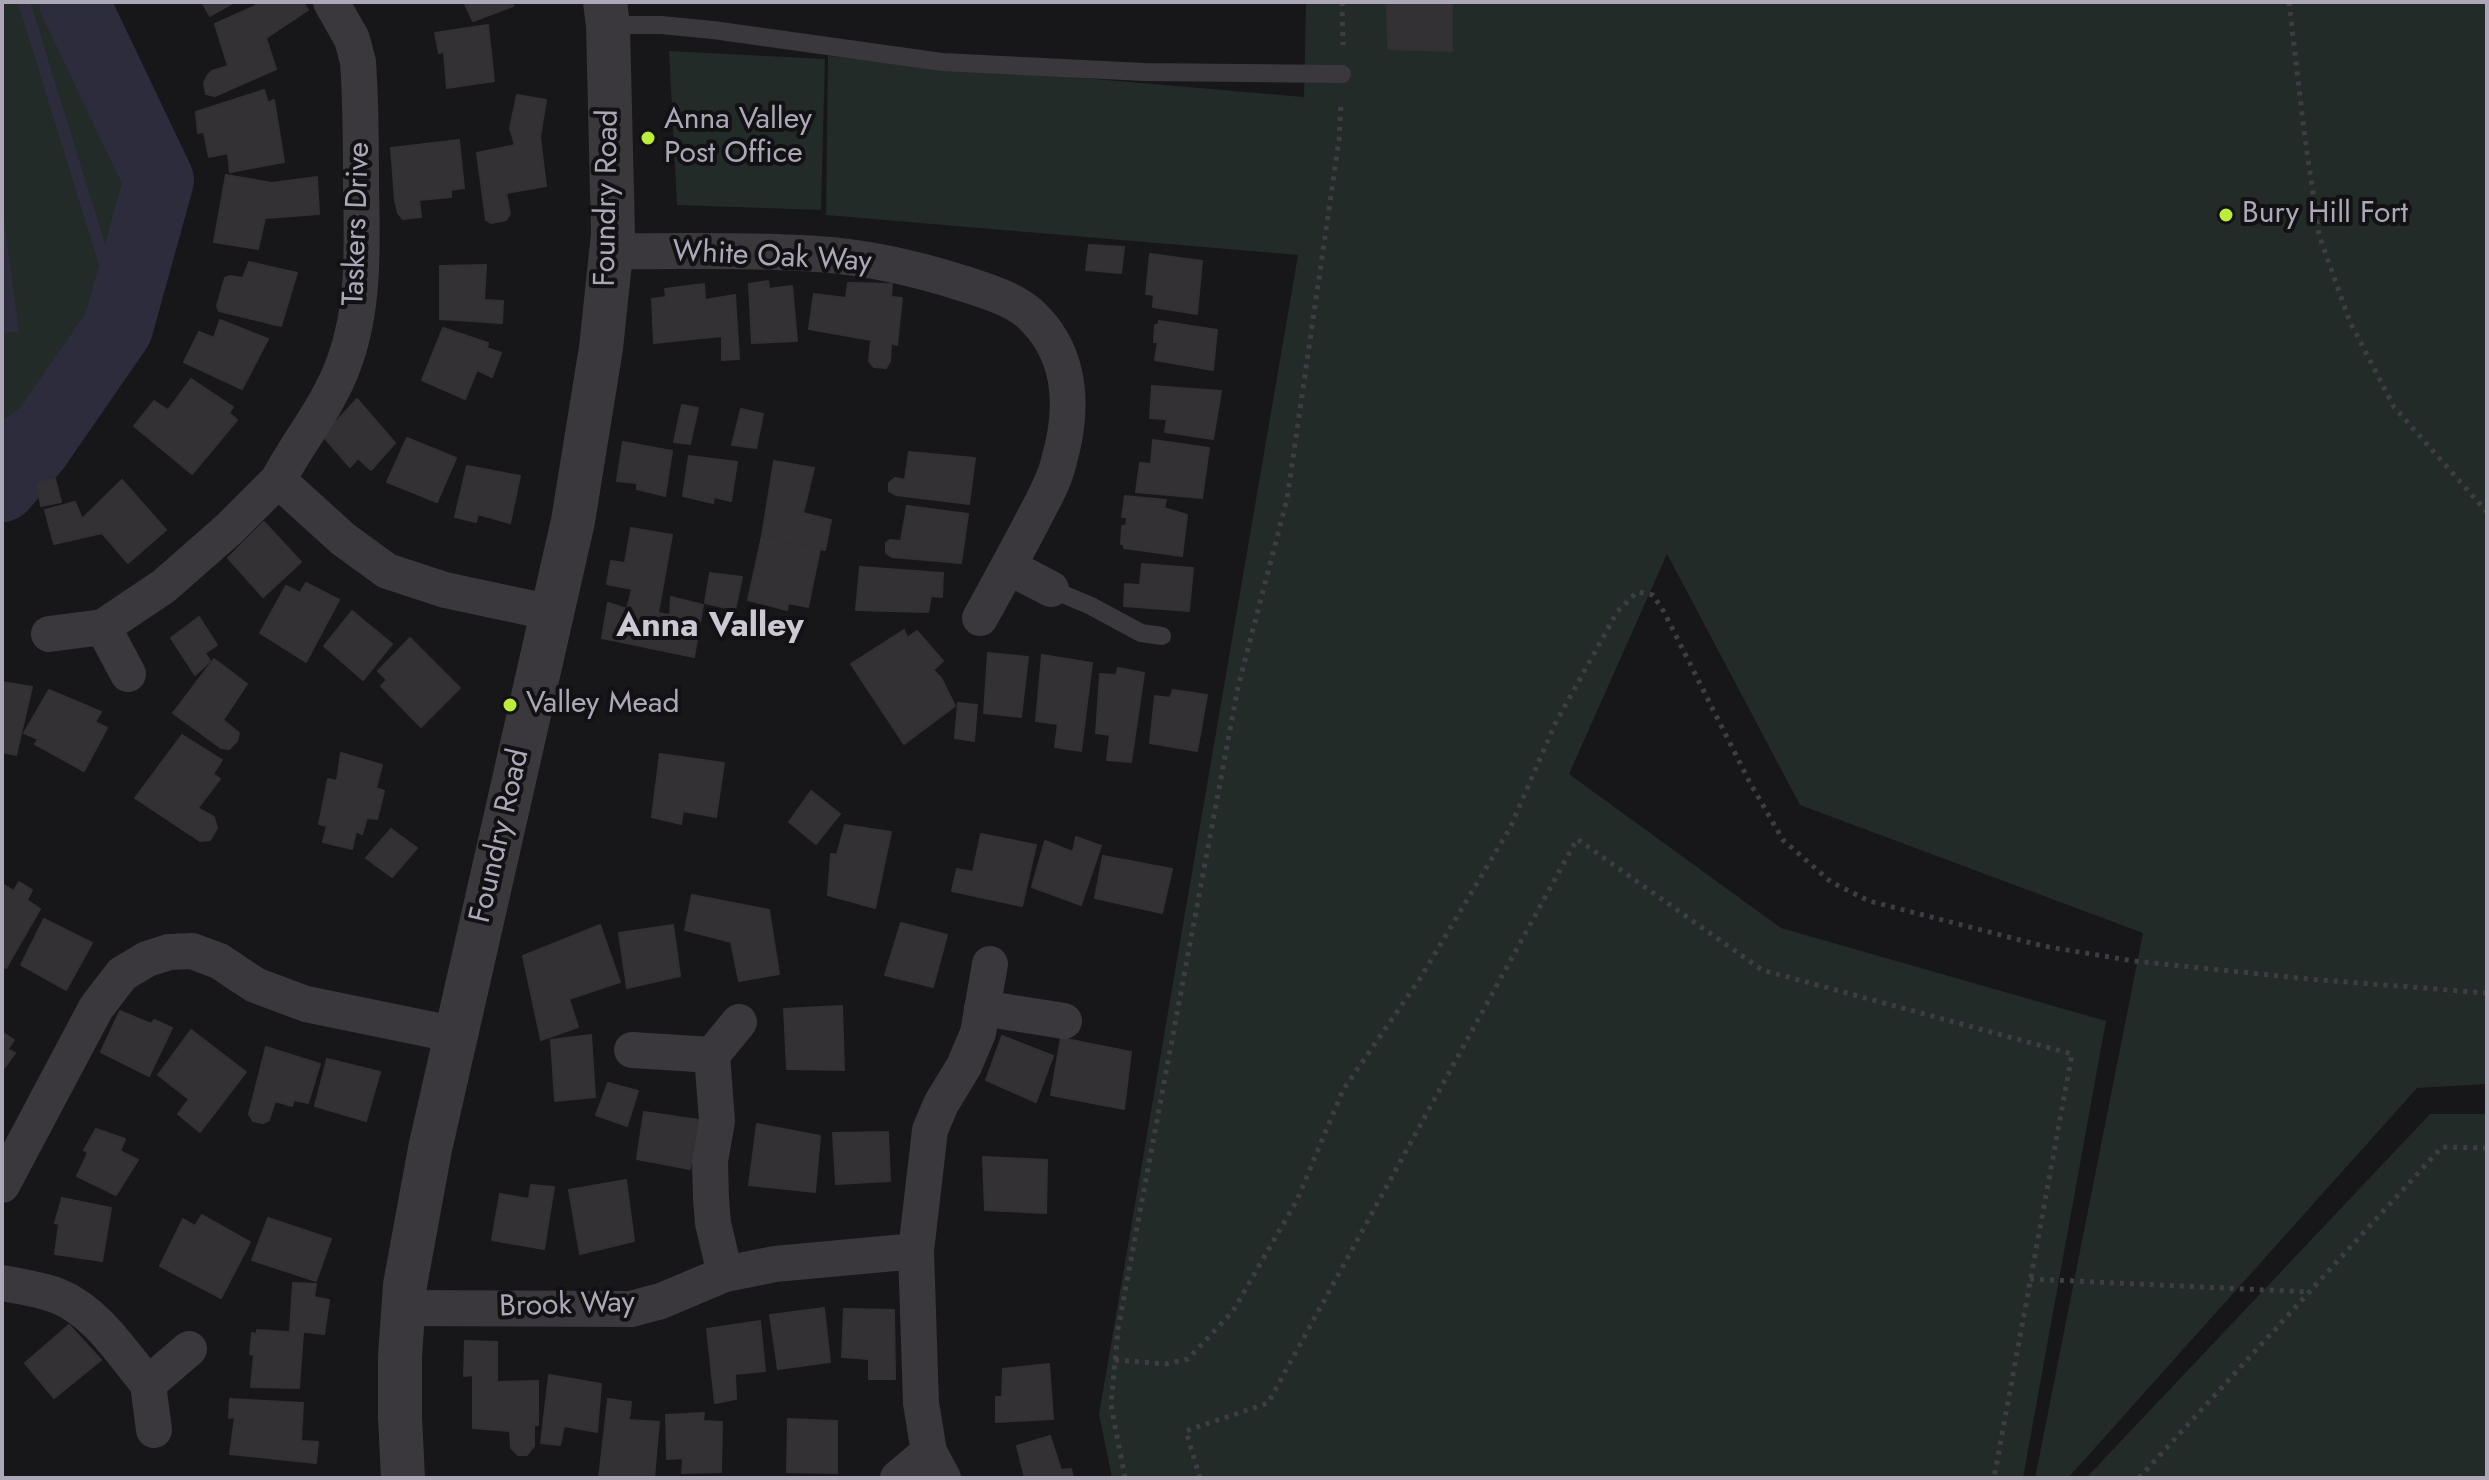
<!DOCTYPE html>
<style>
body{margin:0}
#map{position:relative;width:2489px;height:1480px;overflow:hidden;background:#171618;font-family:Jost,sans-serif}
canvas{display:block}
.frame{position:absolute;inset:0;border:4px solid #ada8b8;pointer-events:none}
</style>
<div id="map">
<canvas width="2489" height="1480"></canvas>
<div class="frame"></div>
</div>
<script>
const ctx = document.querySelector('canvas').getContext('2d');
ctx.lineJoin = 'round';
function paint(path, color) {
  ctx.fillStyle = color;
  ctx.fill(path, 'evenodd');
}
function trace(path, color, width, dash) {
  ctx.strokeStyle = color;
  ctx.lineWidth = width;
  ctx.lineCap = dash ? 'butt' : 'round';
  ctx.setLineDash(dash || []);
  ctx.stroke(path);
}
function label(font, color, halo, rows, align = 'center') {
  ctx.font = font + ' Jost,sans-serif';
  ctx.lineWidth = 8;
  ctx.setLineDash([]);
  ctx.textBaseline = 'middle';
  ctx.strokeStyle = halo;
  ctx.fillStyle = color;
  for (const [text, x, y, turn = 0] of rows) {
    ctx.save();
    ctx.translate(x, y);
    ctx.rotate((+turn || 0) * Math.PI / 180);
    ctx.textAlign = isNaN(turn) ? turn : align;
    if (halo) ctx.strokeText(text, 0, 0);
    ctx.fillText(text, 0, 0);
    ctx.restore();
  }
}
paint(new Path2D(`
 M2 2H82L166 175 118 328 2 487Z
 M1306 2H2487V1084L2417 1088 2068 1478H2035L2143 933 1800 805 1667 554 1569 774 1781 928 2106 1021 2023 1478H1112L1099 1414 1298 255 826 215 828 56 1304 97Z
 M669 51 825 59 821 210 677 205Z
 M2430 1114H2487V1478H2086Z`), '#222b28');
paint(new Path2D(`
 M2 205 19 332 2 333Z`), '#2d2c3c');
trace(new Path2D(`
 M2 429 81 368 104 318 109 277 24 2`), '#2d2c3c', 12);
trace(new Path2D(`
 M2 487 35 448 118 328 159 180 74 2`), '#2d2c3c', 70);
const building = new Path2D(`
 M202 2H235L210 16Z
 M260 2H303L308 10 266 38 276 69 215 96 206 94 204 83 208 75 212 71 228 66 215 24 253 7Z
 M464 2H511L513 6 473 21Z
 M1387 2H1452V51L1388 49Z
 M488 25 494 81 447 88 444 52 439 53 435 33Z
 M264 90 268 103 274 100 284 162 230 172 228 153 209 157 204 132 198 133 196 112Z
 M517 95 546 100 540 137 546 186 506 193 510 214 506 220 491 223 486 220 477 153 515 145 510 128Z
 M459 140 464 188 451 190V197L419 200 421 217 403 219 398 213 395 200 391 148Z
 M226 175 272 183 317 177 319 214 265 218 258 249 214 242Z
 M1089 245 1124 247 1121 273 1086 270Z
 M1150 254 1202 261 1197 314 1153 307 1154 295 1146 294Z
 M249 262 297 273 281 326 219 311 217 306 225 278 230 276 243 278Z
 M486 265 484 300 503 301 502 323 440 319V266Z
 M768 281 769 289 792 286 797 341 752 343 749 284Z
 M848 283 892 284 891 297 902 298 897 345 891 343 890 361 886 368 874 367 869 361 871 340 809 329 814 294 846 298Z
 M704 284 705 300 735 295 739 359 722 360V336L654 343 652 299 666 297 665 289Z
 M220 320 268 339 242 389 184 362 199 332 214 338Z
 M1159 321 1217 330 1213 370 1155 360 1158 342H1154L1155 325H1158Z
 M443 328 488 343 487 348 501 353 492 377 477 370 465 399 422 380Z
 M191 379 233 407 229 413 237 420 192 474 134 426 154 401 168 410Z
 M1152 386 1221 391 1213 439 1165 432 1167 419 1150 418Z
 M357 399 395 443 371 470 358 458 350 467 323 436Z
 M682 405 698 408 690 444 674 442Z
 M741 409 763 414 756 448 732 445Z
 M407 438 456 458 437 502 387 482Z
 M1153 440 1209 448 1202 498 1136 492 1140 463 1151 464Z
 M623 442 672 451 665 496 637 489V483L617 481Z
 M909 452 975 458 969 504 896 495 889 491V483L895 478 905 480Z
 M689 456 737 462 731 501 714 497 713 503 683 496Z
 M774 461 814 468 803 513 831 520 825 550 762 536Z
 M467 466 520 476 510 523 478 514 476 522 455 517Z
 M55 479 61 502 41 506 37 483Z
 M122 480 166 530 128 563 102 533 54 544 45 510 75 502 82 519Z
 M1125 496 1166 500 1164 508 1187 515 1182 556 1124 548V544H1121L1122 526H1126L1127 517H1122Z
 M907 506 968 514 961 563 892 557 886 553V543L890 540 901 541Z
 M264 522 301 562 263 597 228 558Z
 M631 528 672 535 658 613 670 615 671 597 703 605 694 657 602 638 608 603 627 609 632 589 607 584 611 561 625 563Z
 M762 536 820 549 808 607 788 603 787 610 748 600Z
 M1142 564 1193 568 1189 611 1124 606 1125 584 1140 585Z
 M860 567 943 573 942 597 931 596 928 612 856 610Z
 M710 573 742 577 735 610 705 603Z
 M306 583 339 600 306 662 260 633 286 586 300 593Z
 M352 611 392 644 363 680 324 646Z
 M199 617 217 645 205 653 210 661 195 675 171 638Z
 M904 630 907 638 917 631 943 661 933 670 941 678 955 706 904 744 851 664Z
 M410 638 460 688 421 727 381 686 387 680 378 671Z
 M988 653 1028 657 1021 717 984 713Z
 M1042 655 1092 663 1081 751 1055 747 1058 724 1036 721Z
 M214 659 247 684 223 720 239 733 237 741 229 749 221 748 173 713Z
 M1118 668 1144 673 1131 762 1107 760 1110 735 1096 733 1100 674 1116 675Z
 M2 682 32 687 16 755 2 752Z
 M49 690 101 712 95 722 107 728 84 771 35 744 38 739 24 733Z
 M1173 690 1207 695 1197 751 1150 743 1155 696 1170 698Z
 M958 703 977 705 974 741 955 738Z
 M182 735 222 760 213 774 220 779 198 808 214 817 217 828 210 840 200 841 135 798Z
 M341 753 382 765 376 788 384 791 377 819 367 818 362 834 356 831 352 849 323 842 327 826 319 824 328 779 337 781Z
 M660 754 724 763 716 817 683 811 681 824 652 817Z
 M811 791 840 814 816 844 789 822Z
 M845 825 891 832 875 908 828 895 831 854 837 855Z
 M391 829 417 848 392 877 366 858Z
 M981 834 1036 845 1022 906 952 891 957 869 973 872Z
 M1076 837 1101 846 1081 905 1032 887 1045 841 1073 852Z
 M1103 856 1172 869 1162 913 1095 898Z
 M19 882 32 890 27 900 40 909 6 968 2 966V884L14 891Z
 M692 895 769 910 779 974 739 981 731 942 685 930Z
 M44 919 92 943 66 990 21 965Z
 M901 923 947 935 933 987 885 975Z
 M600 925 620 982 569 999 578 1027 541 1040 523 956Z
 M673 925 680 976 627 988 619 933Z
 M842 1006 844 1070 787 1069 784 1009Z
 M120 1011 151 1024 154 1020 172 1028 149 1076 101 1052Z
 M191 1030 246 1072 200 1132 178 1114 189 1099 158 1075Z
 M2 1032 14 1040 8 1049 15 1053 2 1071Z
 M591 1035 595 1097 555 1101 551 1040Z
 M1002 1036 1053 1056 1036 1102 986 1080Z
 M1061 1038 1131 1052 1124 1109 1051 1095Z
 M266 1047 320 1064 308 1103 294 1100 292 1106 275 1101 269 1120 263 1123 253 1121 249 1114Z
 M327 1059 380 1072 366 1121 315 1106Z
 M608 1083 638 1091 627 1126 596 1115Z
 M644 1112 699 1120 690 1169 637 1159Z
 M757 1124 820 1136 815 1192 749 1185Z
 M96 1129 125 1139 120 1151 138 1160 116 1195 77 1176 88 1153 84 1150Z
 M888 1132 890 1181 836 1184 833 1133Z
 M983 1157 1047 1160 1046 1213 985 1210Z
 M626 1180 634 1241 580 1254 569 1190Z
 M531 1185 554 1187 544 1249 492 1240 500 1194 529 1199Z
 M62 1198 111 1208 102 1261 55 1254 59 1224 55 1223Z
 M202 1215 250 1242 221 1298 160 1266 183 1219 195 1226Z
 M268 1218 331 1239 316 1281 252 1260Z
 M293 1283 316 1284 314 1297 329 1300 324 1334 290 1330Z
 M824 1308 830 1362 778 1369 770 1315Z
 M844 1309 894 1310 895 1379H869V1359L842 1357Z
 M760 1321 765 1371 735 1374 736 1399 715 1403 707 1329Z
 M69 1325 101 1360 54 1398 25 1363Z
 M257 1330 303 1333 299 1388 251 1387 254 1355 250 1354 252 1333 257 1334Z
 M465 1341 497 1342V1382L538 1381V1425H534V1446L527 1455H518L511 1448 510 1431 473 1428V1375L464 1376Z
 M1049 1364 1053 1419 996 1422V1397H1002L1003 1369Z
 M549 1375 601 1384 597 1432 564 1426 560 1445 541 1443Z
 M230 1399 303 1403 301 1441 318 1442 316 1463 230 1454 235 1417 229 1418Z
 M608 1399 631 1402 629 1420 659 1422 654 1478H599Z
 M704 1413 703 1421 722 1422 721 1472 682 1473 683 1458 667 1459 666 1415Z
 M788 1419 837 1421V1473L787 1472Z
 M1050 1436 1061 1470 1071 1469 1073 1478H1025L1017 1446Z`);
paint(building, '#333134');
trace(building, '#333034', 2);
trace(new Path2D(`
 M1342 2 1343 45
 M2289 2 2304 131 2319 235 2350 322 2394 407 2487 512
 M2030 1279 2309 1292
 M1115 1360 1165 1364 1188 1359 1233 1311 1297 1200 1343 1090 1421 977 1510 828 1555 724 1617 612 1637 592 1653 595 1664 612 1749 781 1783 840 1831 882 1869 901 2043 946 2134 961 2308 979 2487 993
 M1125 1478 1111 1405 1118 1329 1238 687 1287 499 1339 140 1341 103
 M1200 1478 1186 1431 1268 1403 1577 839 1762 970 2072 1054 1994 1478
 M2139 1478 2442 1147 2487 1148`), '#3f3d44', 5, [4, 6]);
trace(new Path2D(`
 M608 25H661L713 30 942 62 1144 72 1342 74
 M1051 589 1091 606 1141 633 1162 636`), '#3a373d', 18);
trace(new Path2D(`
 M331 2 352 39 358 62C361 103 361 144 361 186 362 245 365 306 344 363 329 405 299 441 278 480L343 539 387 571 445 590 553 613
 M611 251C680 252 749 249 817 254 868 257 918 269 965 284 989 292 1018 300 1035 319 1073 358 1073 412 1059 461 1054 483 1042 502 1032 522 1015 554 998 586 980 618
 M1009 567 1051 589
 M103 627 128 674
 M49 634 103 627 164 586 229 529 278 480
 M982 1008 1064 1021
 M632 1050 712 1055 717 1121 710 1161 711 1199 713 1223 725 1274
 M712 1055 739 1022
 M2 1185 96 1008 122 974 147 959 169 952 192 951 219 961 255 985 306 1004 457 1035
 M2 1283C20 1286 40 1289 58 1296 97 1312 122 1353 148 1384
 M402 1308 631 1309 661 1301 725 1274 775 1264 916 1251
 M154 1430 148 1384 189 1349
 M898 1478 929 1452
 M943 1478 929 1452 921 1403 916 1251 930 1130 941 1104 964 1066 978 1033 990 964`), '#3a373d', 36);
trace(new Path2D(`
 M403 1478 400 1417V1356L405 1285 430 1149 573 521 601 348 613 234 608 25 605 2`), '#3a373d', 44);
for (const [x, y, r, color] of [
 [648,138,8,"#bbee38"],
 [2226,215,8,"#bbee38"],
 [510,705,8,"#bbee38"]
]) {
  const dot = new Path2D();
  dot.arc(x, y, r, 0, 2 * Math.PI);
  ctx.fillStyle = color;
  ctx.fill(dot);
  trace(dot, '#121113', 3);
}
label('30px', '#ada8b8', '#121113', [
 ["Anna Valley",664,121],
 ["Post Office",664,155],
 ["Bury Hill Fort",2242,215],
 ["Valley Mead",526,705]
], 'left');
label('30px', '#ada8b8', '#121113', [
 ["Foundry Road",608,198,-89],
 ["Taskers Drive",358,224,-88],
 ["White Oak Way",772,258,3],
 ["Foundry Road",501,836,-77],
 ["Brook Way",567,1306,-2]
]);
label('bold 34px', '#cdc9d4', '#121113', [
 ["Anna Valley",710,628]
]);
</script>
